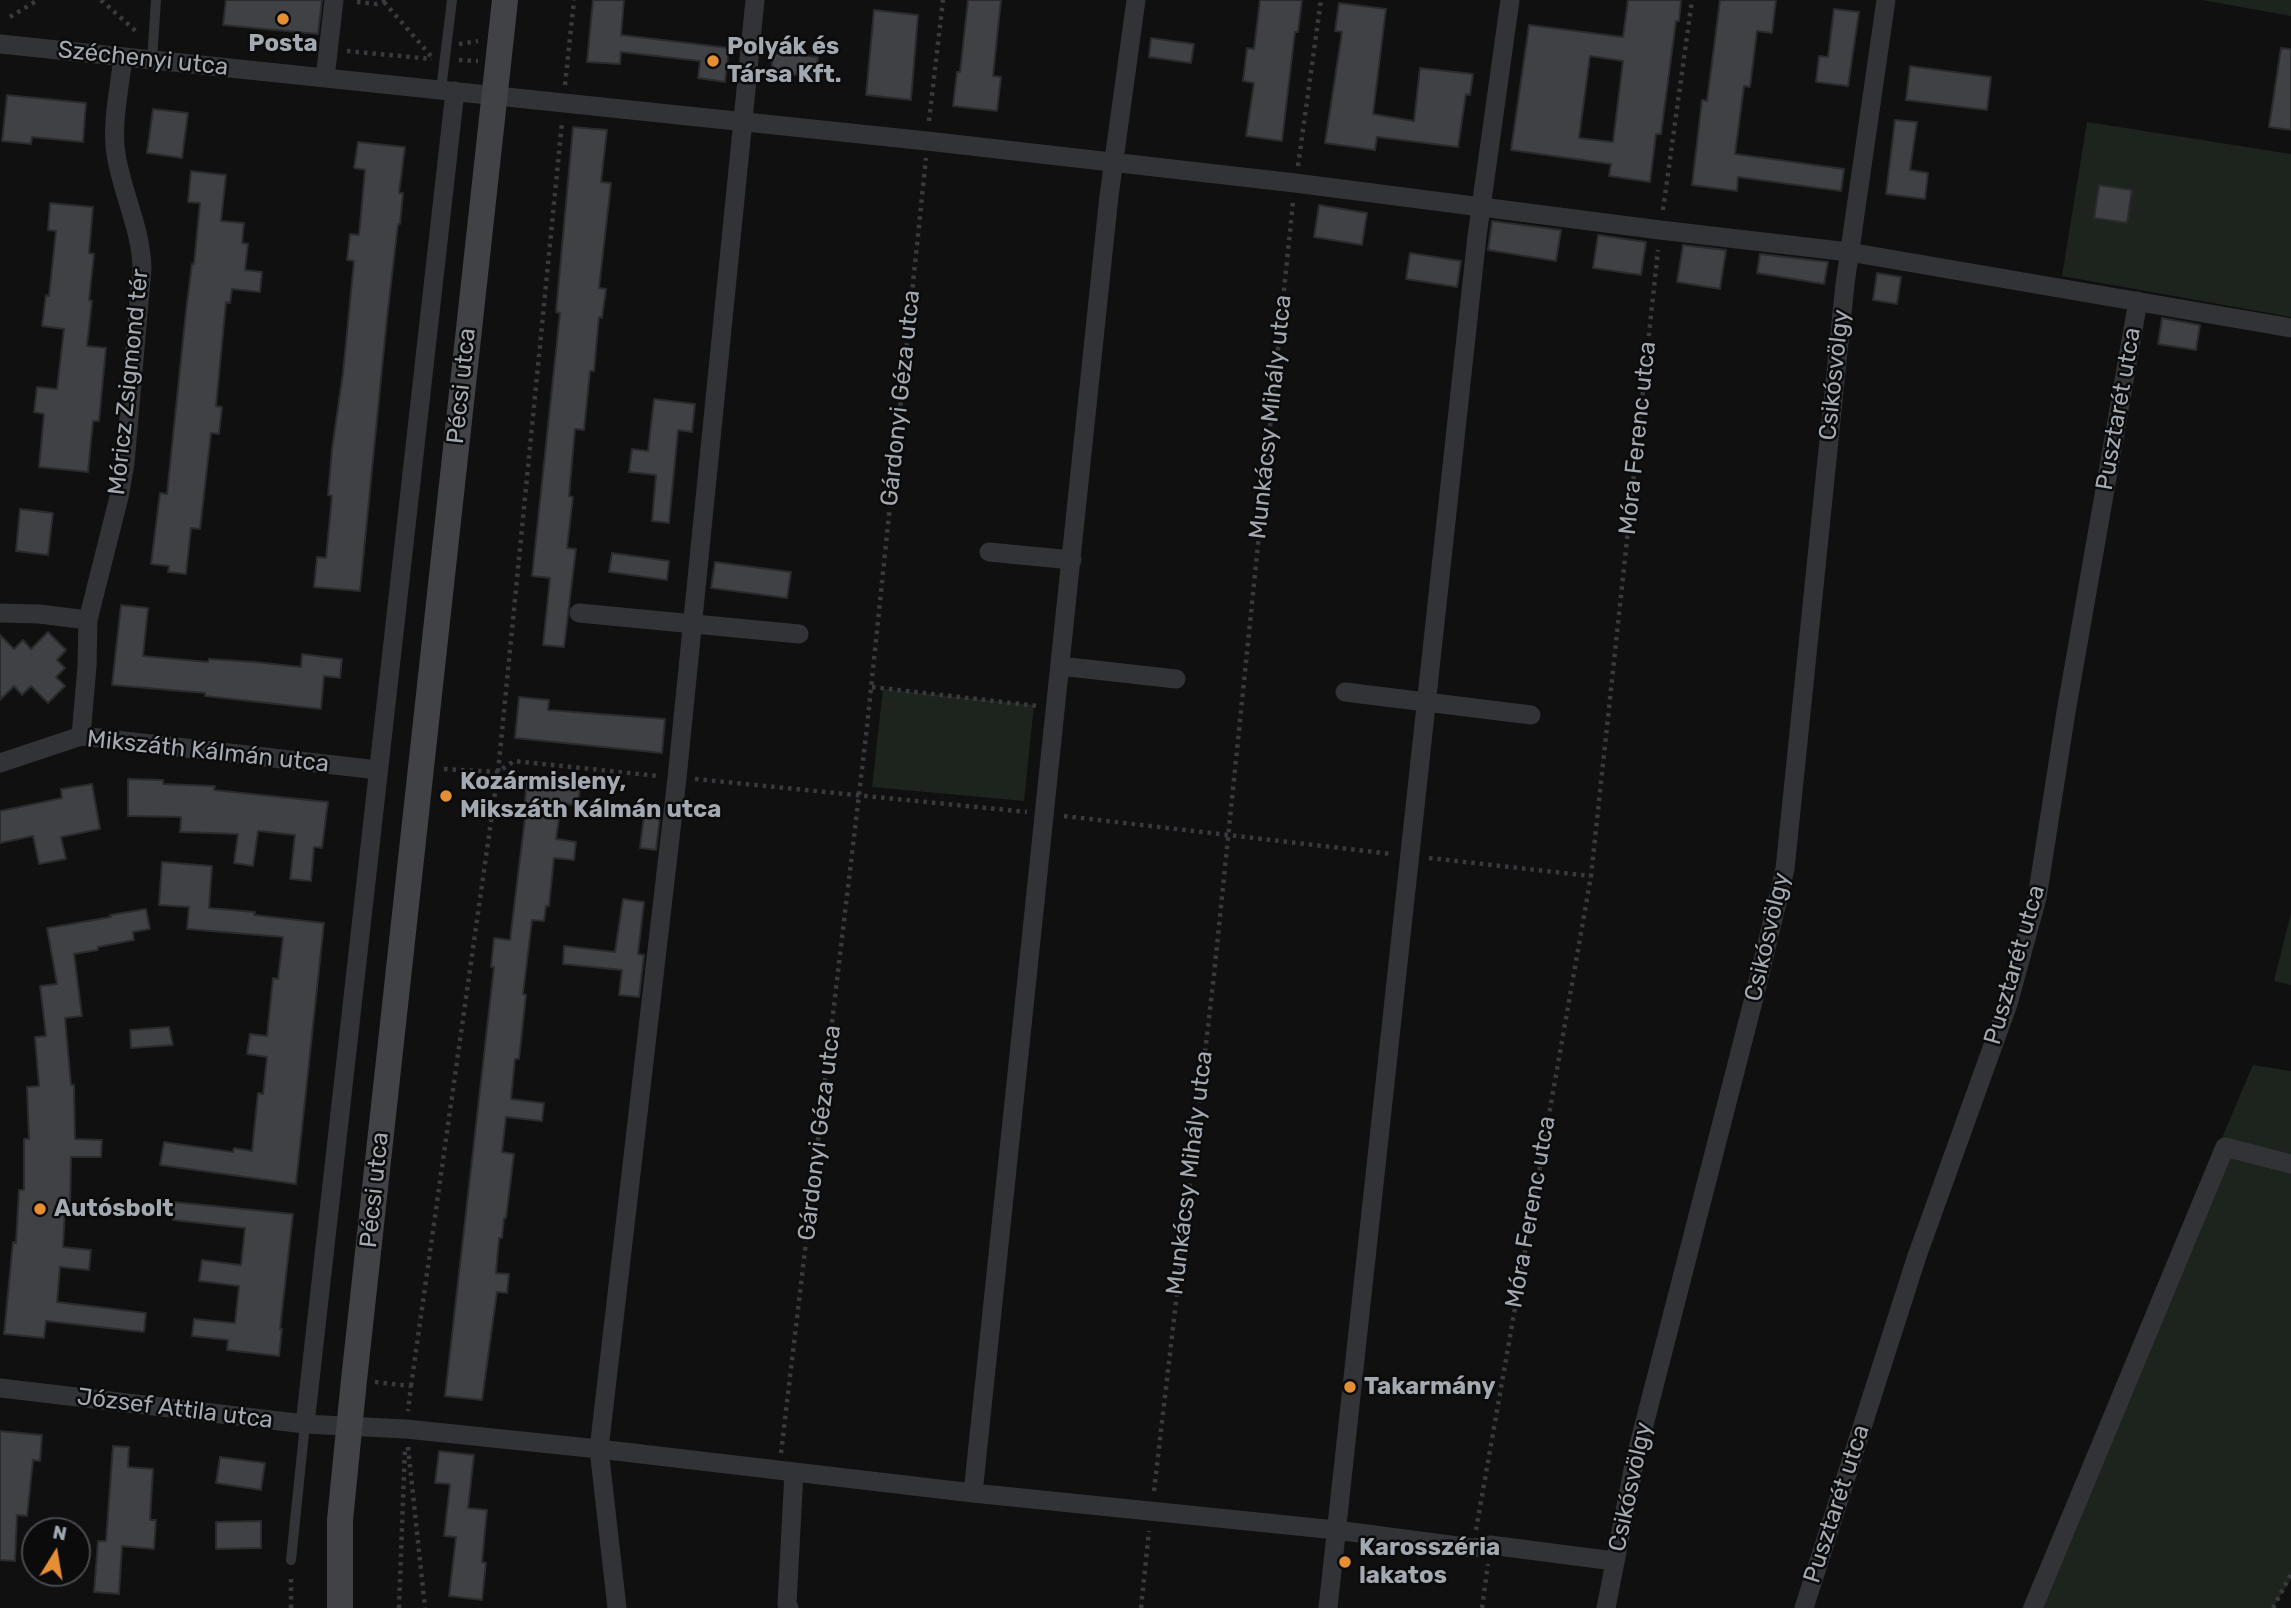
<!DOCTYPE html>
<meta charset="utf-8">
<style>
body{margin:0}
#map{position:relative;width:2291px;height:1608px;overflow:hidden;background:#101011;font-family:Rubik,sans-serif}
canvas{display:block}
.north{position:absolute;left:21px;top:1517px;width:70px;height:70px;box-sizing:border-box;background:#0b0b0c;border:2px solid #474a4e;border-radius:50%;rotate:11deg;font-size:19px;font-weight:700;line-height:28px;text-align:center;color:#a2a9b1}
.north::after{content:'';display:block;margin:auto;width:24px;height:32px;background:#e68e34;clip-path:polygon(50% 0,100% 100%,50% 72%,0 100%)}
</style>
<div id="map">
<canvas width="2291" height="1608"></canvas>
<div class="north">N</div>
</div>
<script>
const ctx = document.querySelector('canvas').getContext('2d');
ctx.lineJoin = 'round';
function paint(path, color) {
  ctx.fillStyle = color;
  ctx.fill(path, 'evenodd');
}
function trace(path, color, width, dash) {
  ctx.strokeStyle = color;
  ctx.lineWidth = width;
  ctx.lineCap = dash ? 'butt' : 'round';
  ctx.setLineDash(dash || []);
  ctx.stroke(path);
}
function label(font, color, halo, rows, align = 'center') {
  ctx.font = font + ' Rubik,sans-serif';
  ctx.lineWidth = 5;
  ctx.setLineDash([]);
  ctx.textBaseline = 'middle';
  ctx.strokeStyle = halo;
  ctx.fillStyle = color;
  for (const [text, x, y, turn = 0] of rows) {
    ctx.save();
    ctx.translate(x, y);
    ctx.rotate((+turn || 0) * Math.PI / 180);
    ctx.textAlign = isNaN(turn) ? turn : align;
    if (halo) ctx.strokeText(text, 0, 0);
    ctx.fillText(text, 0, 0);
    ctx.restore();
  }
}
paint(new Path2D(`
 M2202 0H2291V16Z
 M2087 122 2291 154V317L2062 276Z
 M883 689 1034 705 1024 801 872 787Z
 M2291 913V985L2274 981Z
 M2253 1065 2291 1071V1579L2273 1608H2022Z`), '#1d241d');
const building = new Path2D(`
 M226 0H322L318 34 223 25Z
 M593 0H624L621 35 729 48 725 82 698 78 700 61 621 52 620 64 587 62Z
 M968 0H1001L993 76 1001 77 997 111 953 106 957 72H960Z
 M1260 0H1302L1298 32H1295L1282 141 1246 136 1254 83 1243 81 1247 48 1254 49Z
 M1628 0H1681L1679 21H1676L1661 134H1656L1650 182 1609 176 1611 164 1511 150 1529 25 1623 37ZM1590 56 1623 61 1613 142 1579 138Z
 M1720 0H1776L1772 33 1757 31 1750 87 1744 86 1735 154 1844 169 1841 191 1738 177 1737 191 1692 185 1702 100 1707 101Z
 M1339 3 1386 9 1373 114 1414 121 1420 68 1473 74 1470 95 1466 94 1458 147 1377 137 1375 150 1325 143 1342 32 1335 31Z
 M1834 9 1859 12 1848 86 1816 82 1819 56 1828 57Z
 M874 10 918 15 911 100 866 95Z
 M1151 38 1194 44 1191 63 1149 57Z
 M2281 48 2291 49V130L2269 127Z
 M773 53 818 57 816 77 771 73Z
 M1910 66 1991 77 1987 110 1906 100Z
 M7 95 86 103 83 142 32 137 31 144 2 141Z
 M153 109 188 113 182 158 147 153Z
 M1895 120 1917 122 1910 170 1928 173 1925 199 1886 194Z
 M573 127 607 130 601 182 611 183 599 288 606 289 602 318 599 317 594 371H590L584 430 575 429 569 496 573 497 567 548 576 549 564 647 543 645 550 578 532 576 560 313 556 312Z
 M358 142 405 147 399 193H403L400 224H398L387 318 360 591 314 587 317 557 326 558 332 496 328 495 332 449 343 373 354 261 347 260 350 234 359 235 365 170 354 168Z
 M191 171 226 175 221 221 244 223 242 243 248 244 245 270 262 272 260 292 232 289 230 303 226 302 216 406 222 407 219 434 211 433 200 529 191 528 186 574 168 572 169 566 151 564 160 493 167 494 186 311 192 264H194L200 203 188 202Z
 M2099 185 2132 190 2127 223 2094 218Z
 M50 203 93 207 89 253 94 254 89 300 92 301 87 346 106 348 99 421H93L88 472 39 467 44 414 34 412 37 387 57 389 64 329 42 326 46 295 49 296 56 231 48 230Z
 M1319 205 1367 213 1362 245 1314 237Z
 M1492 221 1561 230 1556 261 1488 250Z
 M1598 235 1646 242 1641 275 1593 268Z
 M1683 245 1726 250 1720 289 1677 282Z
 M1410 253 1461 261 1457 287 1406 279Z
 M1760 254 1828 262 1824 284 1757 273Z
 M1877 273 1901 277 1897 304 1873 300Z
 M2162 318 2200 325 2196 350 2158 344Z
 M654 399 695 404 692 432 678 430 669 523 652 521 656 475 629 472 632 449 648 451Z
 M20 509 53 513 48 555 16 551Z
 M612 553 669 561 667 580 609 572Z
 M715 562 791 572 787 598 711 588Z
 M121 605 148 608 143 656 208 662 209 659 255 662 301 667 302 654 325 657 342 659 340 678 324 676 321 709 205 696V693L112 685Z
 M48 632 66 650 57 660 65 668 56 677 65 686 48 703 31 686 22 695 14 686 0 700V635L14 649 23 640 31 649Z
 M519 697 549 700 548 710 665 719 662 753 515 738Z
 M128 779 163 780V784L215 786 214 790 328 802 322 848 314 847 311 881 290 879 295 835 258 831 253 866 234 863 238 834 180 832 181 817 128 816Z
 M527 782 580 788 578 805 561 804 556 839 576 842 574 860 554 858 549 906H546L544 921 532 920 523 994 526 995 519 1059H515L511 1099 544 1103 542 1121 506 1117 502 1152 514 1154 506 1218H504L502 1238H499L496 1273 509 1274 507 1293 497 1292 482 1400 445 1396 494 967H491L494 938 510 940 525 818H523Z
 M92 784 100 829 61 837 66 859 39 864 33 836 0 843V811L62 798 61 789Z
 M645 806 661 808 656 850 640 848Z
 M162 862 212 866 209 908 255 912 254 915 324 923 296 1184 160 1165 164 1142 233 1152 234 1148 252 1151 258 1093 263 1094 267 1057 247 1054 250 1034 267 1036 273 978 278 979 283 937 187 929 189 907 159 905Z
 M623 899 644 902 638 954 644 955 639 997 619 995 622 970 563 964 564 946 615 952Z
 M146 909 150 929 133 932 134 940 98 947V950L74 954 82 1016 65 1018 71 1085H74L75 1139 102 1140 101 1157H71L70 1208H65L63 1247 91 1250 89 1270 60 1267 57 1302 146 1313 144 1332 46 1321 44 1338 4 1334 13 1242 16 1243 19 1190H24V1139H29L27 1087 39 1086 35 1037 46 1036 40 986 57 984 47 928 111 917 110 915Z
 M169 1027 173 1045 131 1048 130 1030Z
 M174 1202 293 1214 280 1329H282L279 1356 227 1350 228 1340 192 1336 194 1319 235 1323 239 1286 199 1281 202 1260 241 1265 245 1228 173 1220Z
 M0 1431 42 1435 40 1461 33 1460 27 1516 17 1515 15 1561 0 1560Z
 M113 1446 129 1447 128 1467 153 1469 150 1520H156L154 1549 122 1546 119 1594 94 1592 98 1541H106Z
 M439 1451 474 1455 468 1508 487 1510 482 1562 486 1563 482 1600 449 1596 456 1537 444 1536 450 1484 435 1483Z
 M220 1457 265 1463 261 1490 216 1483Z
 M261 1521V1548L216 1549V1522Z`);
paint(building, '#3f4144');
trace(building, '#2a2b2d', 2);
trace(new Path2D(`
 M101 0 139 34
 M357 2 377 4 387 0
 M384 2 431 56
 M10 17 38 0
 M459 44 478 41
 M347 51 432 59
 M459 60 478 61
 M565 85 574 0
 M929 121 943 0
 M1298 166 1321 0
 M1663 210 1692 0
 M872 687 1038 706
 M444 769 498 772 514 761 658 776
 M695 779 1027 812
 M1064 816 1392 854
 M1429 858 1591 876
 M375 1382 411 1386 408 1411
 M411 1386 498 772 562 122
 M408 1447 425 1608
 M781 1453 867 727 926 158
 M1154 1491 1214 975 1293 202
 M1476 1530 1591 876 1658 250
 M291 1608V1575
 M399 1608 405 1448
 M1141 1608 1149 1531
 M1482 1608 1488 1564
 M2273 1608 2291 1574`), '#383a3d', 4.5, [3.5, 5]);
trace(new Path2D(`
 M152 60 156 0
 M441 90 452 0
 M291 1560 305 1424`), '#313336', 10);
trace(new Path2D(`
 M0 44 927 141 1295 183 1660 230 1849 252 2291 328
 M325 78 334 0
 M989 552 1072 560
 M0 613 39 614 88 620
 M579 613 799 634
 M1060 666 1176 679
 M1345 692 1531 715
 M81 736 87 666 88 620 119 497 125 463 142 268C141 228 122 193 116 154 111 125 120 86 123 57
 M0 763 81 736 378 770
 M0 1388 305 1424 406 1429 599 1449 973 1493 1336 1530 1473 1548 1490 1545 1614 1561
 M305 1424 455 91
 M973 1493 1109 196 1136 0
 M617 1608 599 1449 677 778 755 0
 M789 1608 787 1604 794 1472
 M1328 1608 1477 236 1510 0
 M1606 1608 1635 1460 1755 994 1785 869 1845 284 1886 0
 M1804 1608 1917 1256 2008 1004 2037 898 2066 712 2138 301
 M2033 1608 2225 1147 2291 1164`), '#313336', 19);
trace(new Path2D(`
 M340 1608V1520L354 1380 505 0`), '#404246', 26);
for (const [x, y, r, color] of [
 [283,19,7,"#e68e34"],
 [713,61,7,"#e68e34"],
 [446,796,7,"#e68e34"],
 [40,1209,7,"#e68e34"],
 [1350,1387,7,"#e68e34"],
 [1345,1562,7,"#e68e34"]
]) {
  const dot = new Path2D();
  dot.arc(x, y, r, 0, 2 * Math.PI);
  ctx.fillStyle = color;
  ctx.fill(dot);
  trace(dot, '#0b0b0c', 2.5);
}
label('bold 24px', '#a2a9b1', '#0b0b0c', [
 ["Posta",283,44,"center"],
 ["Polyák és",727,47],
 ["Társa Kft.",727,75],
 ["Kozármisleny,",460,782],
 ["Mikszáth Kálmán utca",460,810],
 ["Autósbolt",54,1209],
 ["Takarmány",1364,1387],
 ["Karosszéria",1359,1548],
 ["lakatos",1359,1576]
], 'left');
label('24px', '#a2a9b1', '#0b0b0c', [
 ["Széchenyi utca",143,59,6],
 ["Csikósvölgy",1835,375,-84],
 ["Móricz Zsigmond tér",129,382,-84],
 ["Pécsi utca",462,386,-84],
 ["Gárdonyi Géza utca",901,398,-84],
 ["Pusztarét utca",2119,409,-80],
 ["Munkácsy Mihály utca",1271,417,-84],
 ["Móra Ferenc utca",1638,438,-84],
 ["Mikszáth Kálmán utca",208,752,6],
 ["Csikósvölgy",1768,937,-77],
 ["Pusztarét utca",2015,965,-74],
 ["Gárdonyi Géza utca",820,1133,-83],
 ["Munkácsy Mihály utca",1190,1173,-83],
 ["Pécsi utca",375,1190,-84],
 ["Móra Ferenc utca",1531,1212,-80],
 ["József Attila utca",175,1409,7],
 ["Csikósvölgy",1631,1487,-78],
 ["Pusztarét utca",1837,1504,-72]
]);
</script>
